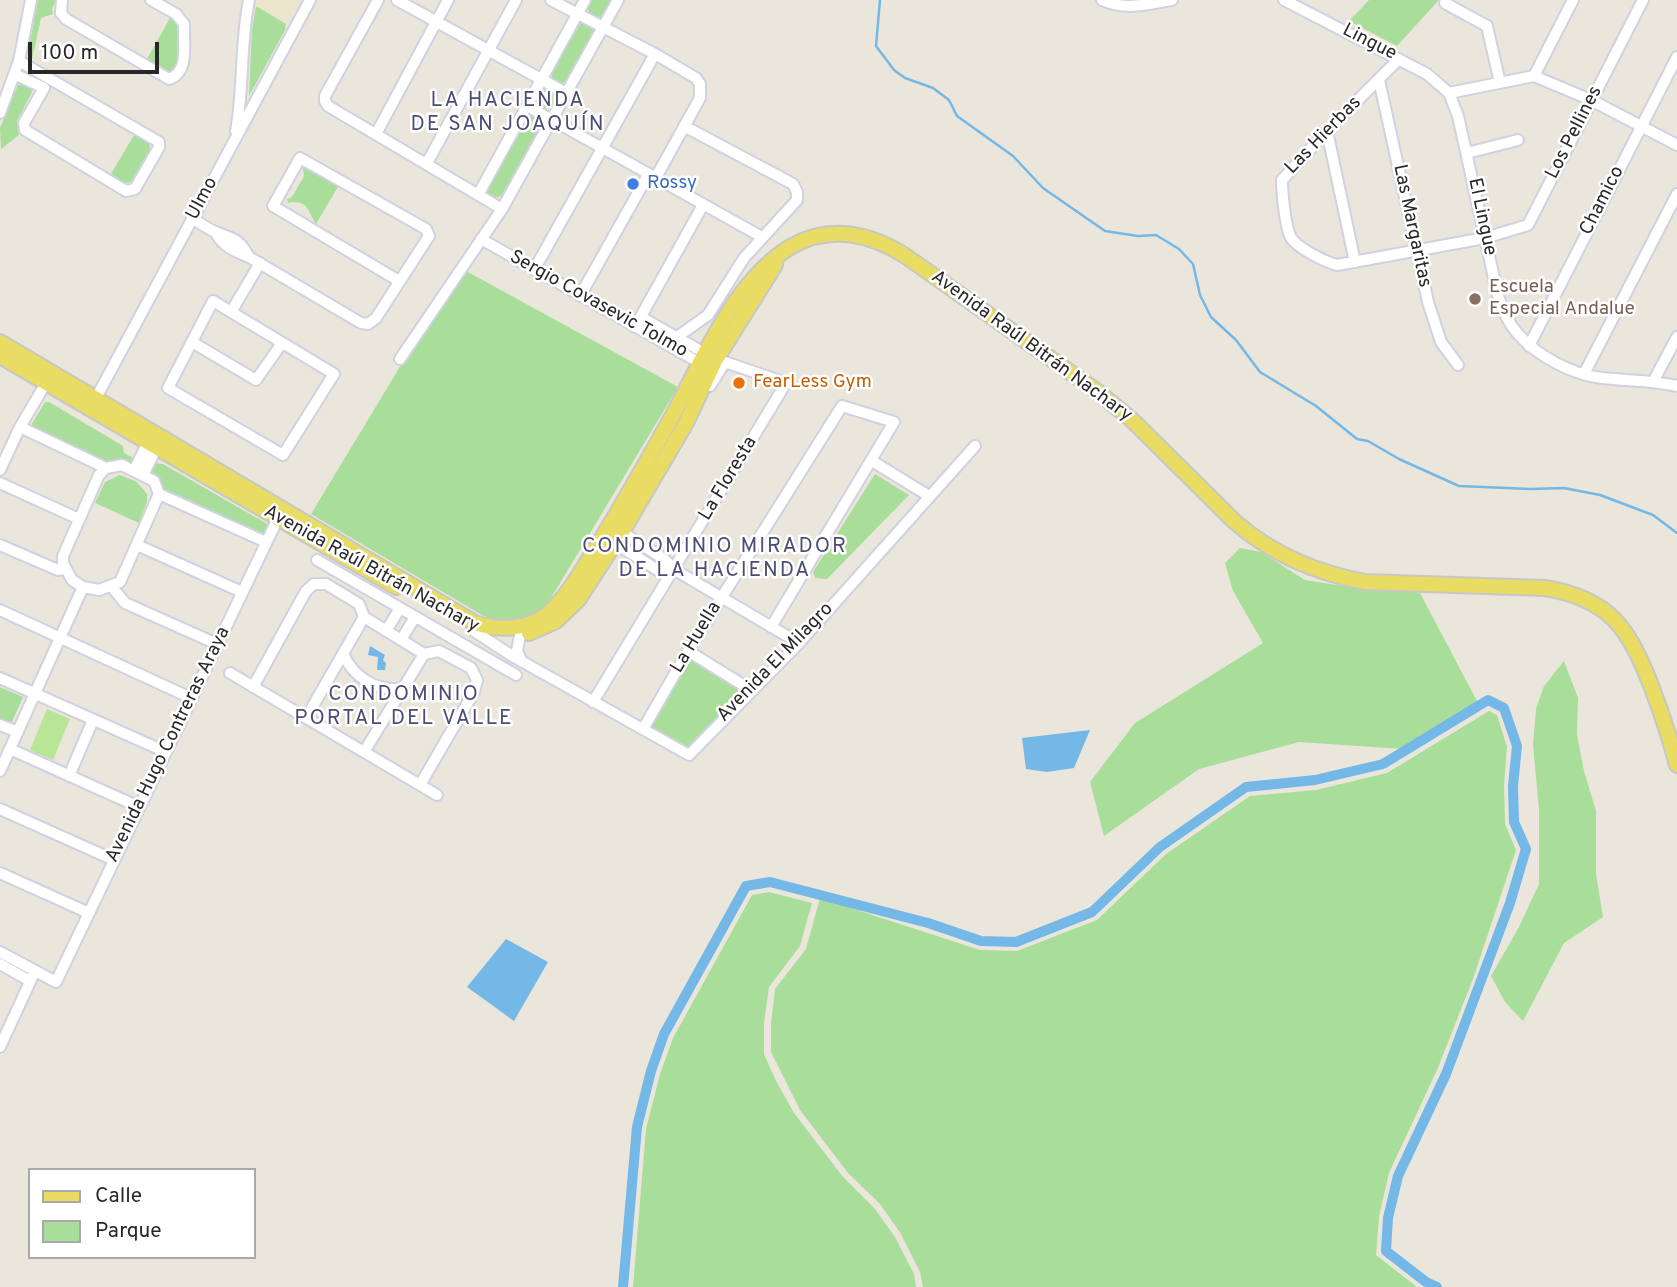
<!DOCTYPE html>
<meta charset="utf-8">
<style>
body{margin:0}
#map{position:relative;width:1677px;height:1287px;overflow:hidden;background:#eae6db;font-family:Overpass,sans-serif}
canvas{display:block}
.legend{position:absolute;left:28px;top:1168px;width:228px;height:91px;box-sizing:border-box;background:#fff;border:2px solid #a9a9a9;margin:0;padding:9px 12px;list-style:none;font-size:21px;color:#282828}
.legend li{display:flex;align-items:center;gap:14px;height:35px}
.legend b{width:35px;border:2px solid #a9a9a9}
.scale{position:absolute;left:28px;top:42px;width:131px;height:32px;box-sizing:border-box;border:4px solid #282828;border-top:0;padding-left:9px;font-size:21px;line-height:24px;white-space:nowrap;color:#282828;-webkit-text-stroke:5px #fff;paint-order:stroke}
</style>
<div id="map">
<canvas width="1677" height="1287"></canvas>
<ul class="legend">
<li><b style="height:9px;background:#e8dc62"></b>Calle</li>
<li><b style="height:19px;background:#a8de9a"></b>Parque</li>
</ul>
<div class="scale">100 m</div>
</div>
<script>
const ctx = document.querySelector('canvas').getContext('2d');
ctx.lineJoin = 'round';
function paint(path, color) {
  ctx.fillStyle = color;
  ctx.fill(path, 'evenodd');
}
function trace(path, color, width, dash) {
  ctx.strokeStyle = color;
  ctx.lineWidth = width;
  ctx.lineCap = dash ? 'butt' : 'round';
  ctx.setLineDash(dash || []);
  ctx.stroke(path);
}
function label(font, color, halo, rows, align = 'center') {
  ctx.font = font + ' Overpass,sans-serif';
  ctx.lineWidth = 5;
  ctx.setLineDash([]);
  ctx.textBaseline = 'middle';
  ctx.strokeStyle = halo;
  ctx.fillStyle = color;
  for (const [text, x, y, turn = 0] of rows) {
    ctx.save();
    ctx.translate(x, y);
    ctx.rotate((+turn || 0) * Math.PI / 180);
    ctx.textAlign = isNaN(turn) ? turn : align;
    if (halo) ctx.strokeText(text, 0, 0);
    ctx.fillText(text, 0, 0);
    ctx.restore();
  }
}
paint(new Path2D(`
 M257 0H300L286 24 256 6Z`), '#ebe5cb');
paint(new Path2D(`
 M38 0H56L52 9 53 14 41 18 32 59 28 54 29 47Z
 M591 0H614L604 16 597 18 589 13 587 6Z
 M1369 0H1439L1397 46 1349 21Z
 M256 6 286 24 285 30 249 96 252 30Z
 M170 18 178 22V26L177 68 169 73 147 59Z
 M582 21 594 27 595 30 568 82 560 83 552 77V71Z
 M24 84 31 87 32 92 17 121 19 135 1 149 0 128 18 85Z
 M538 99a10 10 0 1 1 20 0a10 10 0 1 1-20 0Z
 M534 114 541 119 542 124 501 196 494 198 488 193V187L528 116Z
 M134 135 149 143 150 149 131 182 125 183 111 174Z
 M308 167 339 185 316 224C308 212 308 198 288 203L287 199 292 197 304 176 303 168Z
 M466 271 678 387 548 603C530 621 505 627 482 615L311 514 404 360Z
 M45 402H49L123 446 124 453 135 459 131 465H106L30 427Z
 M154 463 163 464 269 525 265 535 164 491 158 479 149 474Z
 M875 474 909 495 827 579 815 578 813 572Z
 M120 475 137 482 147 494V502L139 523 95 503 105 482Z
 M1240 548 1261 552 1305 580 1369 590 1419 591 1478 703 1403 749 1299 742 1199 769 1104 836 1090 782 1135 723 1263 643 1233 591 1225 563Z
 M691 658 739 687 741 692 686 749 651 728 650 723Z
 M1564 661 1578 698 1577 735 1584 771 1596 811V874L1603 917 1564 943 1523 1021 1505 1002 1491 976 1519 927 1539 884V810L1533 745 1536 709 1544 686Z
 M0 687 23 697 11 724 0 719Z
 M1489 711 1497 715 1507 747 1504 785 1505 824 1516 850 1473 979 1437 1070 1389 1173 1379 1216 1376 1255 1417 1287H923L920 1272 901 1234 880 1204 848 1173 800 1110 771 1052V1024L775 989 806 949 820 898 980 950 1017 951 1097 920 1166 854 1250 796 1316 790 1387 773Z
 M769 892 812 903 800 946 769 987 764 1023V1054L775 1079 794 1113 843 1177 875 1209 895 1237 914 1274 916 1287H633L646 1129 660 1074 673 1038 752 895Z`), '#a8de9a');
paint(new Path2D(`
 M47 709 70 719 53 760 30 750Z`), '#b8e596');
paint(new Path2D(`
 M370 646 385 655 383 660 386 663 385 670H377L378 657 368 655Z
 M1090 730 1074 768 1047 772 1026 769 1022 738Z
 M506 939 548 962 514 1021 467 987Z`), '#73b8e7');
trace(new Path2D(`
 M880 0 876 46 894 70 905 78 933 88 949 100 957 116 1013 156 1043 188 1105 231 1138 236 1156 235 1179 249 1193 264 1200 295 1211 317 1236 340 1260 372 1316 406 1357 439 1368 441 1399 459 1459 486 1530 489 1564 488 1600 495 1653 515 1677 533`), '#73b8e7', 2.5);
trace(new Path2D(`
 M623 1287 637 1127 651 1071 664 1034 746 886 770 882 928 923 981 941 1016 942 1092 912 1160 847 1246 787 1315 780 1383 764 1488 700 1504 708 1517 746 1513 786 1514 822 1526 849 1510 903 1446 1074 1398 1176 1388 1218 1386 1251 1426 1282 1437 1287`), '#73b8e7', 10);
const minor = new Path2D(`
 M62 0 61 13 66 19 169 79C190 72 183 43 184 24L176 14 151 0
 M378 0 325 96V101L328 106 502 209
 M397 0 568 94
 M551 0 655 54 696 78 700 84V98L655 179
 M1102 0C1125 11 1148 4 1172 0
 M1284 0 1427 74 1449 93 1458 116 1498 296C1503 310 1508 323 1518 334 1537 356 1573 375 1602 378 1628 381 1652 380 1677 386
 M1445 3 1487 26 1500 83
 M1399 59 1327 131 1282 180C1282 194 1285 223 1290 236 1295 247 1325 262 1337 265L1485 238 1528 225 1643 0
 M14 74 44 88 24 123 25 130 126 191 135 189 159 147V142L19 61
 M1534 76 1573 0
 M1379 80 1428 302 1441 342 1458 365
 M1449 93 1534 76 1591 100 1677 145
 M527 106 762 237
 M0 113 19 61 31 0
 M236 131C244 88 240 43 249 0
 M1327 131 1355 262
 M376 134 448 0
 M1467 153 1518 140
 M427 163 516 0
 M478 195 585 0
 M192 218C200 223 209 230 218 233 236 240 239 239 249 257
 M216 233C223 247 235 251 249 257L361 323 368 324 376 318 429 236 426 229 300 158 273 206 399 281
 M481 239 700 363 705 362
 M534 270 655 54
 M580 296 648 175
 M213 301 334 374 283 455 168 388Z
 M231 312 260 263
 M641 317 708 355
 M635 327 703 205
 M677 337 708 315 744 258 797 200V192L793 184 684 126
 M192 342 256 380 282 343
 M1529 346 1677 57
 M400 359 502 209 618 0
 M1584 374 1677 194
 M1654 380 1677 337
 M96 398 310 0
 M20 427 106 468
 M872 461 929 496
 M122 465 154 481 159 494 120 582 99 590 83 587 72 580 63 563V556L99 475 106 468Z
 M0 470 20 427 46 383
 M134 471 148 442
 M143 475 157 447V443
 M0 483 79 519
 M159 494 266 542
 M617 529 664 559 675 570 799 643
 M610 540 659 571 675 570
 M0 545 58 570 65 569
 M137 545 242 592
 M317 560 516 675
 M112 587 125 603 217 644
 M0 610 191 698
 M386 631 400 608
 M474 631 514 657 689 755 799 643 975 446
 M520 635 517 651 521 660
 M401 640 415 617
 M688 651 751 690
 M343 654C354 678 376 691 402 689
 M230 673 437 795
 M0 678 166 752
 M253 687 306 591 314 584H326L359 604 364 617 424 654
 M593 702 786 383 725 362 710 386
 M306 718 364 617
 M0 725 18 732
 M643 729 688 651 842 406 894 422 771 627
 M10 749 139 807
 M364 752 424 654
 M0 771 83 587
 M69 776 93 720
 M420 785 474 692 477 680 471 668 439 651 424 654
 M0 809 114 860
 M0 873 89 913
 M0 952 56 982 280 514
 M0 964 30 981
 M0 1047 35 971`);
const major = new Path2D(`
 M0 342 475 623C499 631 530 630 550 612 568 595 581 572 594 551 622 506 648 460 674 413 704 357 735 280 792 246 831 224 872 234 907 257L1098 392 1132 420 1235 522C1273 555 1316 573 1365 582L1545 588C1611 599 1629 629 1652 688 1662 714 1670 739 1677 765
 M0 356 396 587
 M529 633 556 621 578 600 622 532 686 423 715 361 775 265`);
trace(minor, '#d0d1e1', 14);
trace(major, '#c7c7c7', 18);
trace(minor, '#fff', 10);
trace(major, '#e8dc62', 14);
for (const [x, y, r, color] of [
 [633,184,7,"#3f7fe0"],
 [1475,299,7,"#8d6e63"],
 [739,383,7,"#e8710a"]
]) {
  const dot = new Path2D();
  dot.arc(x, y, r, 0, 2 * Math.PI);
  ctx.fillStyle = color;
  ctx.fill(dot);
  trace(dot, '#fff', 2.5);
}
label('19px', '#282828', '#fff', [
 ["Lingue",1369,43,27],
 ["Los Pellines",1575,133,-63],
 ["Las Hierbas",1324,136,-46],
 ["Ulmo",203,199,-62],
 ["Chamico",1603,201,-63],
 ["El Lingue",1481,217,78],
 ["Las Margaritas",1411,226,78],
 ["Sergio Covasevic Tolmo",598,305,29],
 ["Avenida Raúl Bitrán Nachary",1031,347,36],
 ["La Floresta",729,479,-59],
 ["Avenida Raúl Bitrán Nachary",371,570,29],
 ["La Huella",697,638,-59],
 ["Avenida El Milagro",776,663,-46],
 ["Avenida Hugo Contreras Araya",169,745,-64]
]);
label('19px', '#366cbe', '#fff', [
 ["Rossy",647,184]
], 'left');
label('19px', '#785e54', '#fff', [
 ["Escuela",1489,288],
 ["Especial Andalue",1489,310]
], 'left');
label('19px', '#c56008', '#fff', [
 ["FearLess Gym",753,383]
], 'left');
ctx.letterSpacing = '2px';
label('21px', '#4c4d76', '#fff', [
 ["LA HACIENDA",508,102],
 ["DE SAN JOAQUÍN",508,126],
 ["CONDOMINIO MIRADOR",715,548],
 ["DE LA HACIENDA",715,572],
 ["CONDOMINIO",404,696],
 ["PORTAL DEL VALLE",404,720]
]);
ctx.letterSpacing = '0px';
</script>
